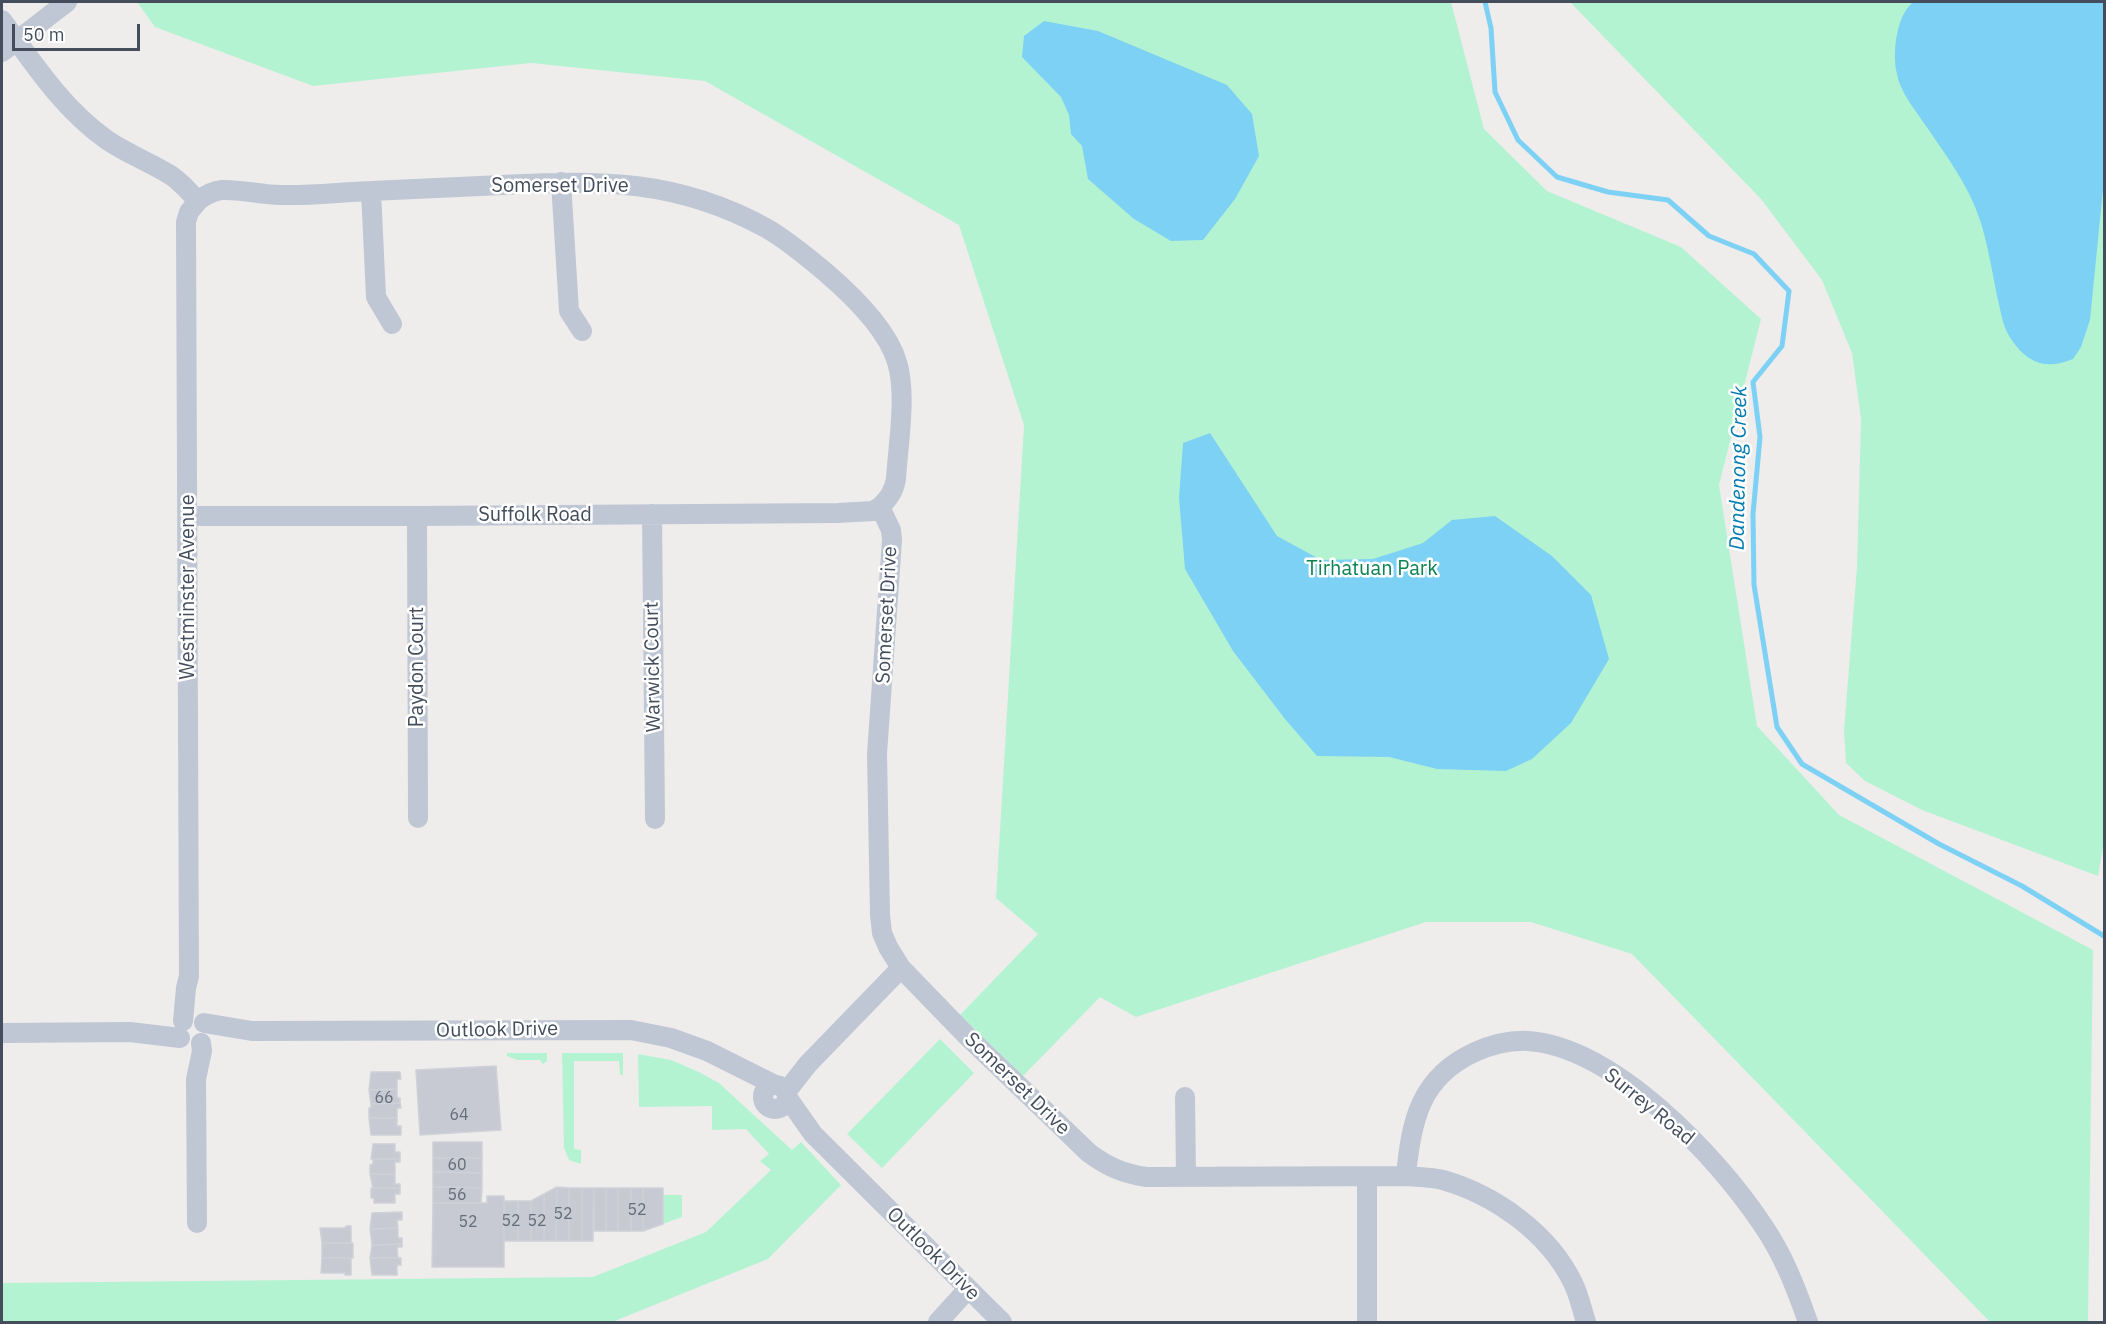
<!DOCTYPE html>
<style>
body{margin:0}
#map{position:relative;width:2106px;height:1324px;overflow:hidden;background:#efecec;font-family:"IBM Plex Sans",sans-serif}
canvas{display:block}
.frame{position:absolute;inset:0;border:3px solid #434d5b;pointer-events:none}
.scale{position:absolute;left:12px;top:24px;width:128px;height:27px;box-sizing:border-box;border:3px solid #434d5b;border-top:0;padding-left:8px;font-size:18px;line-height:21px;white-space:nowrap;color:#434d5b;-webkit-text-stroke:4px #fff;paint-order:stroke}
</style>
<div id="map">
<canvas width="2106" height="1324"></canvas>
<div class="frame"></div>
<div class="scale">50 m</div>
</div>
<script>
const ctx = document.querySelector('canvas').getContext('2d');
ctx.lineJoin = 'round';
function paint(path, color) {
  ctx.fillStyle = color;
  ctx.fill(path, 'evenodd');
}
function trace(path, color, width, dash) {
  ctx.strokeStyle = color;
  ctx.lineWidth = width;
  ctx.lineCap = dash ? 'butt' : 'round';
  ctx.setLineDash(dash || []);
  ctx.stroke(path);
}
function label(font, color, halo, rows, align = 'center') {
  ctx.font = font + ' "IBM Plex Sans",sans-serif';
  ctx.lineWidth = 5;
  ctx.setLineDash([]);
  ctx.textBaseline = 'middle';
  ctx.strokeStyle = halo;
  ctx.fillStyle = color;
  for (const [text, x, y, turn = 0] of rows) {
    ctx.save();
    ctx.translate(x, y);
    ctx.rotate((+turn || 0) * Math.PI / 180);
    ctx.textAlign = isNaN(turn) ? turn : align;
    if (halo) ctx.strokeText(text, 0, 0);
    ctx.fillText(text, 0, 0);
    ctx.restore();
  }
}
paint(new Path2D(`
 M137 2H1451L1484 129 1547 191 1681 247 1761 319 1719 485 1757 726 1839 815 2093 950 2088 1322H1990L1632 954 1531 922H1426L1136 1017 1100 997 1023 1076 960 1015 1038 934 996 898 1024 425 959 225 705 81 531 63 313 86 155 27Z
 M1570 2H2104V841L2098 876 1922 810 1865 781 1846 763 1844 730 1857 567 1861 419 1852 353 1822 280 1761 199Z
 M940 1039 974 1073 882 1168 847 1134Z
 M507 1053H547V1061L543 1064 540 1060H517L507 1056Z
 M562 1053H623V1075H620L619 1061H574V1149L581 1150V1164L569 1160 564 1148Z
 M638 1054 671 1060 699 1072 719 1083 792 1150 801 1142 841 1185 768 1259 612 1322H2V1283L593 1277 706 1232 771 1170 760 1161 769 1154 746 1129 712 1130V1106L639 1107Z
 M663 1195H682V1217L663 1224Z`), '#b4f3d2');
paint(new Path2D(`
 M1913 2H2104V179L2090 320 2081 347 2073 359C2046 370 2028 364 2011 339 2002 326 2001 311 1997 296 1992 271 1988 245 1980 220 1969 186 1946 155 1926 126 1916 111 1900 92 1897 74 1892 54 1896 16 1913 2Z
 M1044 21 1098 31 1227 85 1252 114 1259 156 1235 199 1203 240 1171 241 1134 219 1088 179 1082 146 1071 134 1069 115 1061 97 1022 57 1024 36Z
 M1210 433 1277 536 1321 560 1373 559 1423 543 1452 520 1495 516 1552 556 1591 595 1609 659 1571 723 1532 759 1506 771 1437 769 1389 757 1317 756 1285 719 1233 651 1185 569 1179 498 1183 443Z`), '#7dd1f4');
trace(new Path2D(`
 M1485 2 1491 28 1495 92 1518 140 1557 177 1608 192 1668 200 1709 236 1754 254 1789 291 1782 346 1753 382 1760 437 1753 514 1754 585 1777 727 1802 764 1939 844 2022 886 2104 936`), '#7dd1f4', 5);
const building = new Path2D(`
 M496 1066 501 1130 420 1135 416 1070Z
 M371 1072H400L401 1079H397V1089L369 1090Z
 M397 1089V1098H400V1103L371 1104 369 1090Z
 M400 1103 401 1108H397V1118H369V1108H371V1104Z
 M369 1118H397V1126H401V1135H371Z
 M433 1142H482V1158H433Z
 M373 1144H395V1152H400V1159H371Z
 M433 1158H482V1173L433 1172Z
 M373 1159H400V1162H395V1174H370V1165L373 1164Z
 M433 1172 482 1173V1188L433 1187Z
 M370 1174H395V1184H400V1188H373Z
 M433 1187 482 1188 481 1203H433Z
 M557 1187 556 1241H544V1194Z
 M557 1187 569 1188V1241H556Z
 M371 1188H400V1194H395V1203H374V1198H371Z
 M569 1188H582V1241H569Z
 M582 1188H594L593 1241H582Z
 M594 1188H606V1231H594Z
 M606 1188H618V1231H606Z
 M618 1188H631V1231H618Z
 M631 1188H643V1231H631Z
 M643 1188H663V1224L643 1231Z
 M544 1194V1241H531V1201Z
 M487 1196H504V1267H432L433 1203H487Z
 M504 1201H518V1241H504Z
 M518 1201H531V1241H518Z
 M402 1212V1220H397L398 1228 370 1229 372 1213Z
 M346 1226H351V1243H322L320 1228H345Z
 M398 1228V1238H402V1244L372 1245 370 1229Z
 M322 1243H353V1258H322Z
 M402 1244V1247H397L398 1258H370L372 1245Z
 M322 1258H351V1275H345V1273H321Z
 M370 1258H401V1265H397V1275H372Z`);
paint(building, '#c7cad3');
trace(building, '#cfd1d9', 1.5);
trace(new Path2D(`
 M2 20C33 63 63 109 107 140 126 153 147 161 167 173 179 179 188 191 198 201 205 195 212 191 222 190 239 189 262 195 281 195 310 196 341 192 371 191 415 189 458 187 502 185 600 180 677 179 766 228 787 240 806 256 824 271 851 294 887 328 897 362 907 394 898 445 896 479 894 491 889 498 880 507L891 530 892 540 877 754 880 915 882 933 888 947 901 968 966 1035 1089 1153C1108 1167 1124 1174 1147 1177L1406 1176C1418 1177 1432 1177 1443 1180 1495 1195 1549 1233 1573 1283 1579 1295 1582 1310 1586 1322
 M2 52 67 2
 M561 182 569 311 582 331
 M371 191 376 297 392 324
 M652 514 655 819
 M188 516H417L838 513 873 511 880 507
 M417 516 418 818
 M183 1021 186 988 189 976 186 222 189 212 198 201
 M204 1023 252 1031 631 1030 671 1038 707 1051 775 1085
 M2 1033 130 1032 180 1038
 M763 1097a12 12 0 1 1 24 0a12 12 0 1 1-24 0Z
 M786 1092 808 1064 901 968
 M787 1097 813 1134 1002 1322
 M1185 1097 1186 1177
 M1406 1176C1411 1121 1420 1077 1475 1052 1491 1045 1510 1040 1528 1041 1614 1047 1717 1156 1762 1224 1783 1254 1796 1288 1808 1322
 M1367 1177V1322
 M197 1223 196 1079 202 1051 201 1043
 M938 1322 968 1289`), '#bec7d3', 20);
label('16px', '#646c79', null, [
 ["66",384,1098],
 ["64",459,1115],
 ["60",457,1165],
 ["56",457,1195],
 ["52",637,1210],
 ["52",563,1214],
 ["52",511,1221],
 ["52",537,1221],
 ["52",468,1222]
]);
label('20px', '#434d5b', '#fff', [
 ["Somerset Drive",560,186],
 ["Suffolk Road",535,515],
 ["Westminster Avenue",188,587,-90],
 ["Somerset Drive",887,615,-87],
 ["Paydon Court",417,667,-90],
 ["Warwick Court",653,667,-91],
 ["Outlook Drive",497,1030,-1],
 ["Somerset Drive",1017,1084,44],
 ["Surrey Road",1649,1107,39],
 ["Outlook Drive",933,1254,45]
]);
label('20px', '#0d8353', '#fff', [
 ["Tirhatuan Park",1372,569]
]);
label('italic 21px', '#007cb1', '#fff', [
 ["Dandenong Creek",1739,468,-89]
]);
</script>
